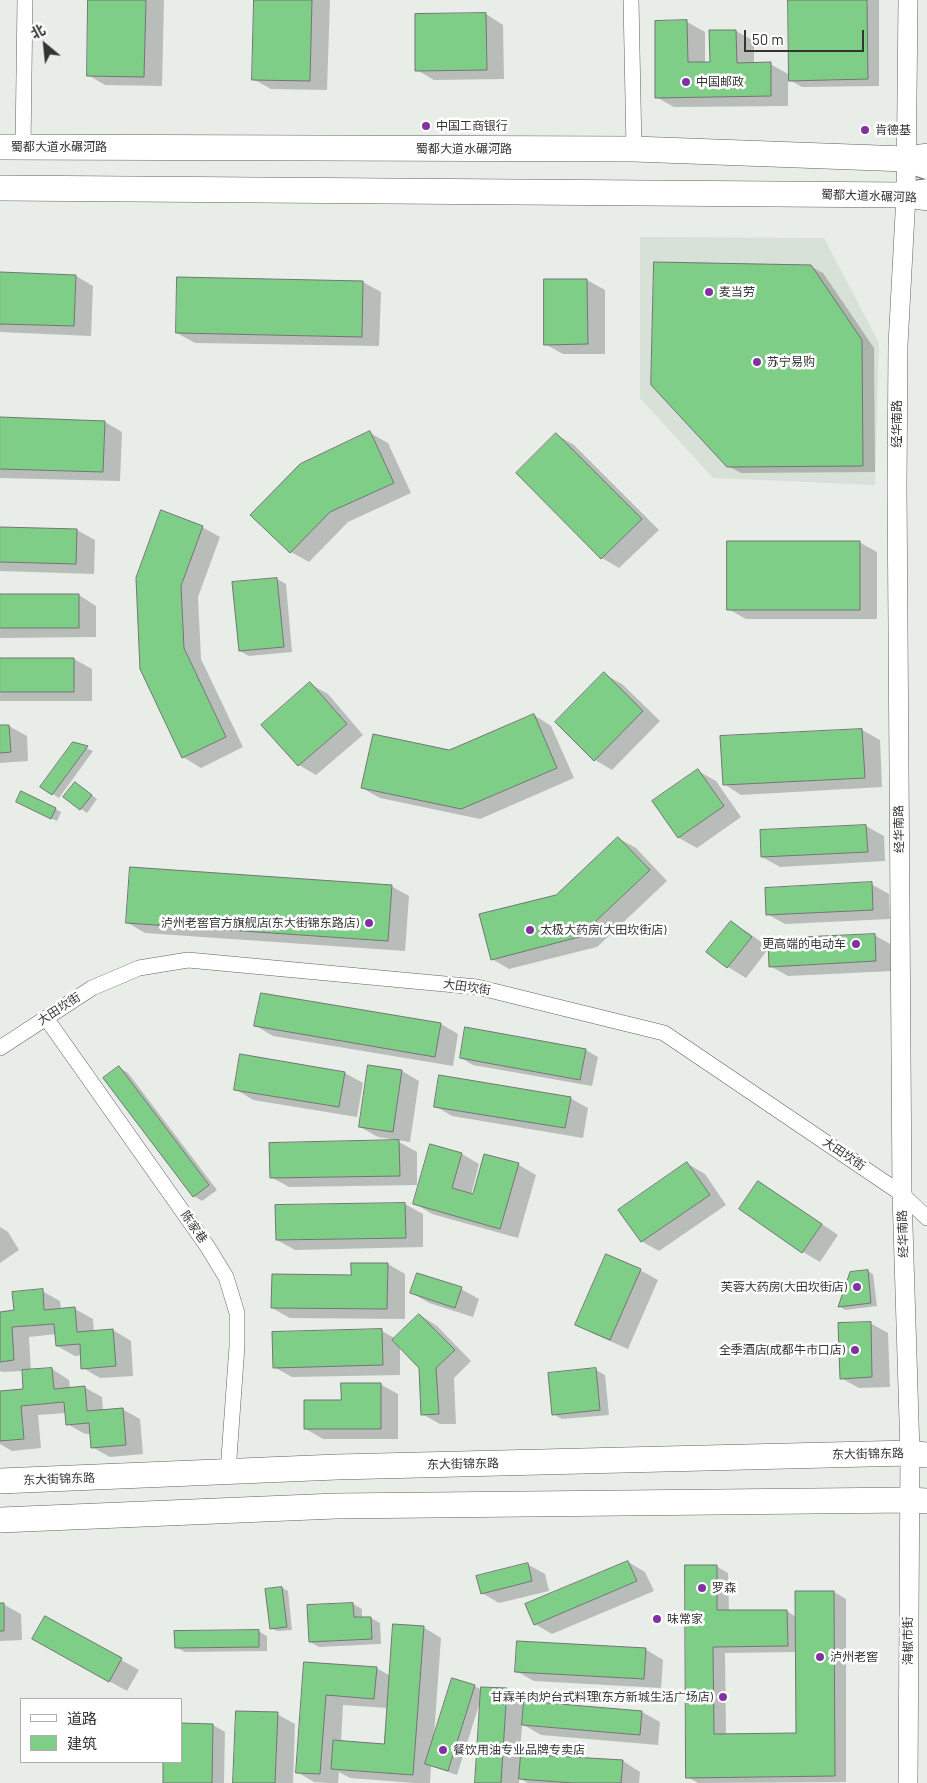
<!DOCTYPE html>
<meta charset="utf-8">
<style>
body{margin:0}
#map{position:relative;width:927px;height:1783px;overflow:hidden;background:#e8ede8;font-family:Barlow,"Noto Sans SC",sans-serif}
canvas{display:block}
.legend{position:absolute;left:20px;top:1698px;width:162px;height:65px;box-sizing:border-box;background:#fff;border:1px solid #adaead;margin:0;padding:6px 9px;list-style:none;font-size:15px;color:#333533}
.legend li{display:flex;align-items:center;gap:10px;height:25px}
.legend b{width:25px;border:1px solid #adaead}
.north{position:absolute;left:20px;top:20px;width:50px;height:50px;-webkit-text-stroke:4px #fff;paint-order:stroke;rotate:332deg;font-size:14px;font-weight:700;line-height:20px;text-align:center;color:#333533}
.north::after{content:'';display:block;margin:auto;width:18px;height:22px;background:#333533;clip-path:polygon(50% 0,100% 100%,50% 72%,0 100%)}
.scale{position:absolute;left:744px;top:30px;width:120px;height:22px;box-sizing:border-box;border:2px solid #333533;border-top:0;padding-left:6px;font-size:15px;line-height:18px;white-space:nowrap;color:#333533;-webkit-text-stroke:4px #fff;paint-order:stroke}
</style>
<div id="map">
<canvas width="927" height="1783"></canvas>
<ul class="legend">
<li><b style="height:6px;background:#fff"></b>道路</li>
<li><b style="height:14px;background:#7fce88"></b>建筑</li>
</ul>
<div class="north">北</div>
<div class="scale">50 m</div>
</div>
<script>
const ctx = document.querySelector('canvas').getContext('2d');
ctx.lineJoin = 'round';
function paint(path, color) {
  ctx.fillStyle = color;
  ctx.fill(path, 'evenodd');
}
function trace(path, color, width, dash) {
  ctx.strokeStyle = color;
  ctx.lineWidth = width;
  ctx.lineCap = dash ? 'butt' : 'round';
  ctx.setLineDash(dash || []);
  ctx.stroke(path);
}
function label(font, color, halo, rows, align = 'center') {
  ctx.font = font + ' Barlow,"Noto Sans SC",sans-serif';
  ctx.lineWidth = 5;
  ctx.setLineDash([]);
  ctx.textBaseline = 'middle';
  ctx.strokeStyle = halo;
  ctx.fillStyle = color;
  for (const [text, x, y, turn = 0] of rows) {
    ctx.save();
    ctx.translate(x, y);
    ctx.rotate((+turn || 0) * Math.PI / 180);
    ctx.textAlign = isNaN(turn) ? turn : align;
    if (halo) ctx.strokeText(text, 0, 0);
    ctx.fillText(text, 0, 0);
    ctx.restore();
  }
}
paint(new Path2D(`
 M640 237 824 238 879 343 875 485 713 478 640 398Z`), '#d7e1d8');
paint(new Path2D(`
 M90 0H164L162 86 105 85 88 75Z
 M255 0H330L327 90 271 89 253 79Z
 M789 0H879V86L802 87 788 79V106L674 107 656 97V22H687L705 32V64L711 63 736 31 754 41V64H770L790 75Z
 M486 14 503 25 504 79 434 80 417 70Z
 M810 266 823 273 874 348 875 472 741 473 728 466Z
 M0 273 76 276 93 286 91 336 0 332Z
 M545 280H587L605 290V354H563L545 344Z
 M363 282 381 292 379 346 195 343 177 333Z
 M0 419 105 422 122 432 120 481 0 478Z
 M370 433 388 443 411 493 348 522 309 562 291 552 252 515Z
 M557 435 574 445 659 530 619 568 602 558Z
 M202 527 220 537 198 597 201 659 243 747 201 768 183 757 141 669Z
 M0 528 77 530 95 540 94 574 0 571Z
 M859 542 877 552V619H746L728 609Z
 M277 579 286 584 292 652 249 656 240 651Z
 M79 595 96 606V637L0 638V596Z
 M74 659 92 669V701H0V660Z
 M604 674 622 684 660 721 612 770 595 760Z
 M310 684 328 694 363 735 316 775 299 765Z
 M534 715 551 726 574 778 480 819 380 798 362 788Z
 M9 726 27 736 28 761 0 763V727Z
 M862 730 880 740 882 787 741 795 724 784 722 737Z
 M74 743 93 751 59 798 42 787Z
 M698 771 716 781 741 817 697 848 679 838 654 801Z
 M81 787 97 799 87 813 65 797Z
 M22 793 61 812 57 821 23 805Z
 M866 826 884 836 885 861 780 867 762 857 761 831Z
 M618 838 636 848 667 881 597 947 509 969 492 959Z
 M871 884 889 894 890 919 785 924 767 914Z
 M391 886 409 896 405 951 145 933 128 923Z
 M731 922 749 933 769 948 746 978 728 967 708 952Z
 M874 935 892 945 893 971 788 976 770 966Z
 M262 994 441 1024 458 1034 453 1066 273 1036 256 1026Z
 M586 1050 598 1057 592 1086 473 1065 461 1058Z
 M241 1055 345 1073 363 1083 357 1117 253 1100 235 1089Z
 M120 1068 128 1073 217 1190 202 1201 194 1196Z
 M402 1071 419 1081 410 1142 378 1137 360 1127Z
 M570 1098 588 1108 583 1138 452 1116 435 1106Z
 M399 1142 417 1152V1185L289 1187 271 1177Z
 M431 1145 462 1154 479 1164 471 1195H474L485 1155 519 1165 536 1175 518 1238 432 1214 414 1203Z
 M688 1164 705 1174 726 1205 659 1251 641 1241Z
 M759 1182 776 1193 838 1235 820 1262 803 1252Z
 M405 1204 423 1214V1247L295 1250 277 1240Z
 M0 1227 8 1232 19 1250 0 1263Z
 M388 1264 405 1274V1319L290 1318 272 1308Z
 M640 1270 658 1280 628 1349 594 1334 576 1324Z
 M868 1271 873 1274 877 1306 845 1310 839 1306Z
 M461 1289 479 1299 473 1317 429 1303 412 1293Z
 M42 1291 60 1301 61 1310 75 1309 93 1319 94 1332 113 1330 131 1341 133 1376 100 1378 83 1368 82 1355 75 1356 57 1346 56 1334 29 1337 31 1371 52 1369 69 1380 70 1388 84 1387 102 1397 103 1411 122 1409 140 1419 143 1454 110 1457 92 1447 91 1434H85L67 1424 66 1413 38 1415 41 1448 12 1451 0 1444V1392L25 1390 23 1371 3 1372 0 1371V1313L15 1311Z
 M420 1315 437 1326 471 1361 454 1378 456 1424H440L422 1414 420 1367 400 1346V1375L292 1377 274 1367 382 1331 396 1339Z
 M870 1323 888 1333 890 1387 859 1388 841 1378Z
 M596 1370 605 1375 609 1415 562 1419 553 1414 549 1374Z
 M380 1384 398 1394V1439H323L306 1429 342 1402Z
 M628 1562 645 1572 654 1591 552 1634 535 1624Z
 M527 1564 545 1574 549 1591 499 1603 482 1593Z
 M716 1566 728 1573 729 1612 787 1611 796 1617 834 1592 846 1599V1782L698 1783 687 1777ZM797 1652V1735H726L725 1653Z
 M282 1588 288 1591 292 1630 277 1631 271 1628Z
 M0 1604H3L21 1614 22 1640 0 1641Z
 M353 1604 362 1609V1618H371L380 1623 381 1644 319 1647 310 1642Z
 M46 1617 139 1670 127 1691 51 1649Z
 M423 1627 441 1638 434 1736 474 1686 482 1690 506 1689 524 1700V1702L642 1712 660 1722 658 1745 541 1735 522 1724 520 1755 623 1761 640 1772 639 1783H528L519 1778V1783H476L480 1702 457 1775 431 1766 430 1783H414L350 1778 339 1772 338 1783H328L314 1782 297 1772 305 1663 376 1668 391 1676ZM343 1705 388 1708 385 1745 341 1742Z
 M258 1631 267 1636V1651L185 1652 176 1647Z
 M645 1649 663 1660 661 1688 534 1681 516 1671Z
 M277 1714 295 1724 293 1783H235Z
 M213 1725 225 1732 224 1783H164L165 1762H181Z`), '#0003');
const building = new Path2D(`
 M88 0H146L144 77 87 76Z
 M254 0H312L310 81 252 80Z
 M788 0H867L868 79 789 81Z
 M486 13 487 70 415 71V14Z
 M687 20 688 62H710L709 30H736L737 63 771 62V96L655 98V21Z
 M654 262 811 265 862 340 863 466 727 467 651 385Z
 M0 272 76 275 74 326 0 324Z
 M177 277 363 281 362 337 176 333Z
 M544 279H587L588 344 544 345Z
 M0 417 105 421 103 472 0 469Z
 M370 431 394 483 330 512 290 553 250 515 300 464Z
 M556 433 642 519 601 559 516 473Z
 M161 510 203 526 181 586 184 648 226 737 182 758 140 669 136 578Z
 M0 527 77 529 76 564 0 562Z
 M727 541H860V610H727Z
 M277 578 284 647 239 651 232 582Z
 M0 594H79V628H0Z
 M0 658H74V692H0Z
 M604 672 643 711 594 761 555 722Z
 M310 682 347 724 298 766 261 725Z
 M534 714 557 768 461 809 361 788 373 734 449 750Z
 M0 725H9L11 752 0 753Z
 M862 729 865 778 723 785 720 736Z
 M73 742 88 746 52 795 40 787Z
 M698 769 724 806 678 838 652 801Z
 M75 782 92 795 80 810 63 797Z
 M21 791 56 808 51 819 16 802Z
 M866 825 868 852 761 857 760 830Z
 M618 837 650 870 579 937 491 960 479 914 556 895Z
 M130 867 392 885 388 941 126 923Z
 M872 882 873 910 766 915 765 888Z
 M731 921 752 937 727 968 706 952Z
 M875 934 876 961 769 967 768 939Z
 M261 993 441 1023 435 1057 254 1026Z
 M465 1027 586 1049 580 1080 460 1058Z
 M240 1054 345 1072 339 1107 234 1090Z
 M368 1065 402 1070 393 1132 359 1127Z
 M119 1066 209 1185 193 1197 103 1078Z
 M439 1075 571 1097 565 1128 434 1107Z
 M399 1140 400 1176 270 1178 269 1143Z
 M430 1144 462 1153 452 1188 473 1194 484 1154 519 1163 500 1229 413 1204Z
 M687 1162 710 1195 641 1242 618 1210Z
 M758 1181 822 1224 802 1253 739 1209Z
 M405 1203 406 1238 276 1240 275 1205Z
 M606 1254 641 1269 610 1340 575 1325Z
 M351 1263H388L387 1309 271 1308 272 1274 351 1275Z
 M868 1270 871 1303 838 1307 850 1272Z
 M417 1273 462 1287 455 1308 410 1293Z
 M43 1289 44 1310 75 1307 77 1332 113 1329 116 1366 81 1369 80 1344 56 1346 54 1324 12 1327 14 1360 0 1362V1312L14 1310 12 1292Z
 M419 1314 455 1350 436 1368 439 1414 421 1415 419 1368 392 1340Z
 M871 1322 872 1377 840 1379 838 1323Z
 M382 1329 383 1365 273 1368 272 1332Z
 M52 1368 54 1389 85 1386 87 1411 123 1408 126 1445 91 1448 89 1423 66 1425 64 1402 21 1406 24 1439 0 1441V1391L23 1389 22 1370Z
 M596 1368 600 1410 552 1415 548 1373Z
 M341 1383H381V1429H304V1400H341Z
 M628 1561 637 1581 534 1625 525 1604Z
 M528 1563 532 1581 481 1594 476 1576Z
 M685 1565H717V1610H787L788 1646 713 1647 714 1734 796 1733 795 1591H834L835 1776 686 1778Z
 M282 1587 287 1627 270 1629 265 1589Z
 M0 1603H4V1631H0Z
 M353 1603 354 1617H371L372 1639 309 1642 307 1605Z
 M45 1616 122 1658 109 1682 32 1639Z
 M393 1624 424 1626 413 1775 331 1769 333 1740 384 1744Z
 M259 1630V1647L175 1648 174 1631Z
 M517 1641 646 1648 644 1679 515 1672Z
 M304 1662 377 1667 374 1699 326 1695 320 1774 296 1773Z
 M452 1678 475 1685 448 1771 425 1764Z
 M481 1687 507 1688 501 1783H475Z
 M524 1701 642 1711 640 1735 522 1725Z
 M236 1711 278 1712 275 1783H233Z
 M181 1723 213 1724 212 1783H163V1762H181Z
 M521 1754 623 1760 621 1783H573L519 1779Z`);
paint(building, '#7fce88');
trace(building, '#727672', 1);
const minor = new Path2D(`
 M631 0 634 149
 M23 147 25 0
 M46 1018 207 1246 226 1277 237 1313V1346L228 1472
 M0 1048 92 988 139 968 188 960 477 987 664 1033 902 1194 927 1218`);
const tertiary = new Path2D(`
 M908 1783 910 1453 902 1194 897 486 898 345 906 195 908 0`);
const primary = new Path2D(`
 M0 147 634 149 906 159 927 156
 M0 188 906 195 927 198
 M0 1481 337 1467 910 1453 927 1455
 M0 1520 336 1506 909 1500 927 1501`);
const trunk = new Path2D(`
 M906 159 927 166
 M906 195 927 192`);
trace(minor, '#5f635f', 16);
trace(tertiary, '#5f635f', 20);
trace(primary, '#5f635f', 26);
trace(trunk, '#5f635f', 28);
trace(minor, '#fff', 15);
trace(tertiary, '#fff', 19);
trace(primary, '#fff', 25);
trace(trunk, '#fff', 26);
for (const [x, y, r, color] of [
 [686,82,5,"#8331a1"],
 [426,126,5,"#8331a1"],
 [865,130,5,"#8331a1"],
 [709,292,5,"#8331a1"],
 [757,362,5,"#8331a1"],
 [369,923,5,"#8331a1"],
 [530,930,5,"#8331a1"],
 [856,944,5,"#8331a1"],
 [857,1287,5,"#8331a1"],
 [855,1350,5,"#8331a1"],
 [702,1588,5,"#8331a1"],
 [657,1619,5,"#8331a1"],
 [820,1657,5,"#8331a1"],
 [723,1697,5,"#8331a1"],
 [443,1750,5,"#8331a1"]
]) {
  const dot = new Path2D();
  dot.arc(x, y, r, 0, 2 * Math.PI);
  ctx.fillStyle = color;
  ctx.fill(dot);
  trace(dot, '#fff', 2);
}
label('12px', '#333533', '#fff', [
 ["中国邮政",696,82],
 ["中国工商银行",436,126],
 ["肯德基",875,130],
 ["麦当劳",719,292],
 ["苏宁易购",767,362],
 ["泸州老窖官方旗舰店(东大街锦东路店)",359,923,"right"],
 ["太极大药房(大田坎街店)",540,930],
 ["更高端的电动车",846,944,"right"],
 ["芙蓉大药房(大田坎街店)",847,1287,"right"],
 ["全季酒店(成都牛市口店)",845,1350,"right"],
 ["罗森",712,1588],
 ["味常家",667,1619],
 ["泸州老窖",830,1657],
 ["甘霖羊肉炉台式料理(东方新城生活广场店)",713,1697,"right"],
 ["餐饮用油专业品牌专卖店",453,1750]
], 'left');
label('12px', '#333533', '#fff', [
 ["蜀都大道水碾河路",59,147],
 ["蜀都大道水碾河路",464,149],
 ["蜀都大道水碾河路",869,196,2],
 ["经华南路",897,424,-90],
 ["经华南路",899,829,-91],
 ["大田坎街",467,987,8],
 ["大田坎街",59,1009,-33],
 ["大田坎街",844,1154,34],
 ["陈家巷",194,1227,55],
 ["经华南路",903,1234,-92],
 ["东大街锦东路",868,1454,-1],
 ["东大街锦东路",463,1464,-1],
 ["东大街锦东路",59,1479,-2],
 ["海椒市街",908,1641,-90]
]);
</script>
